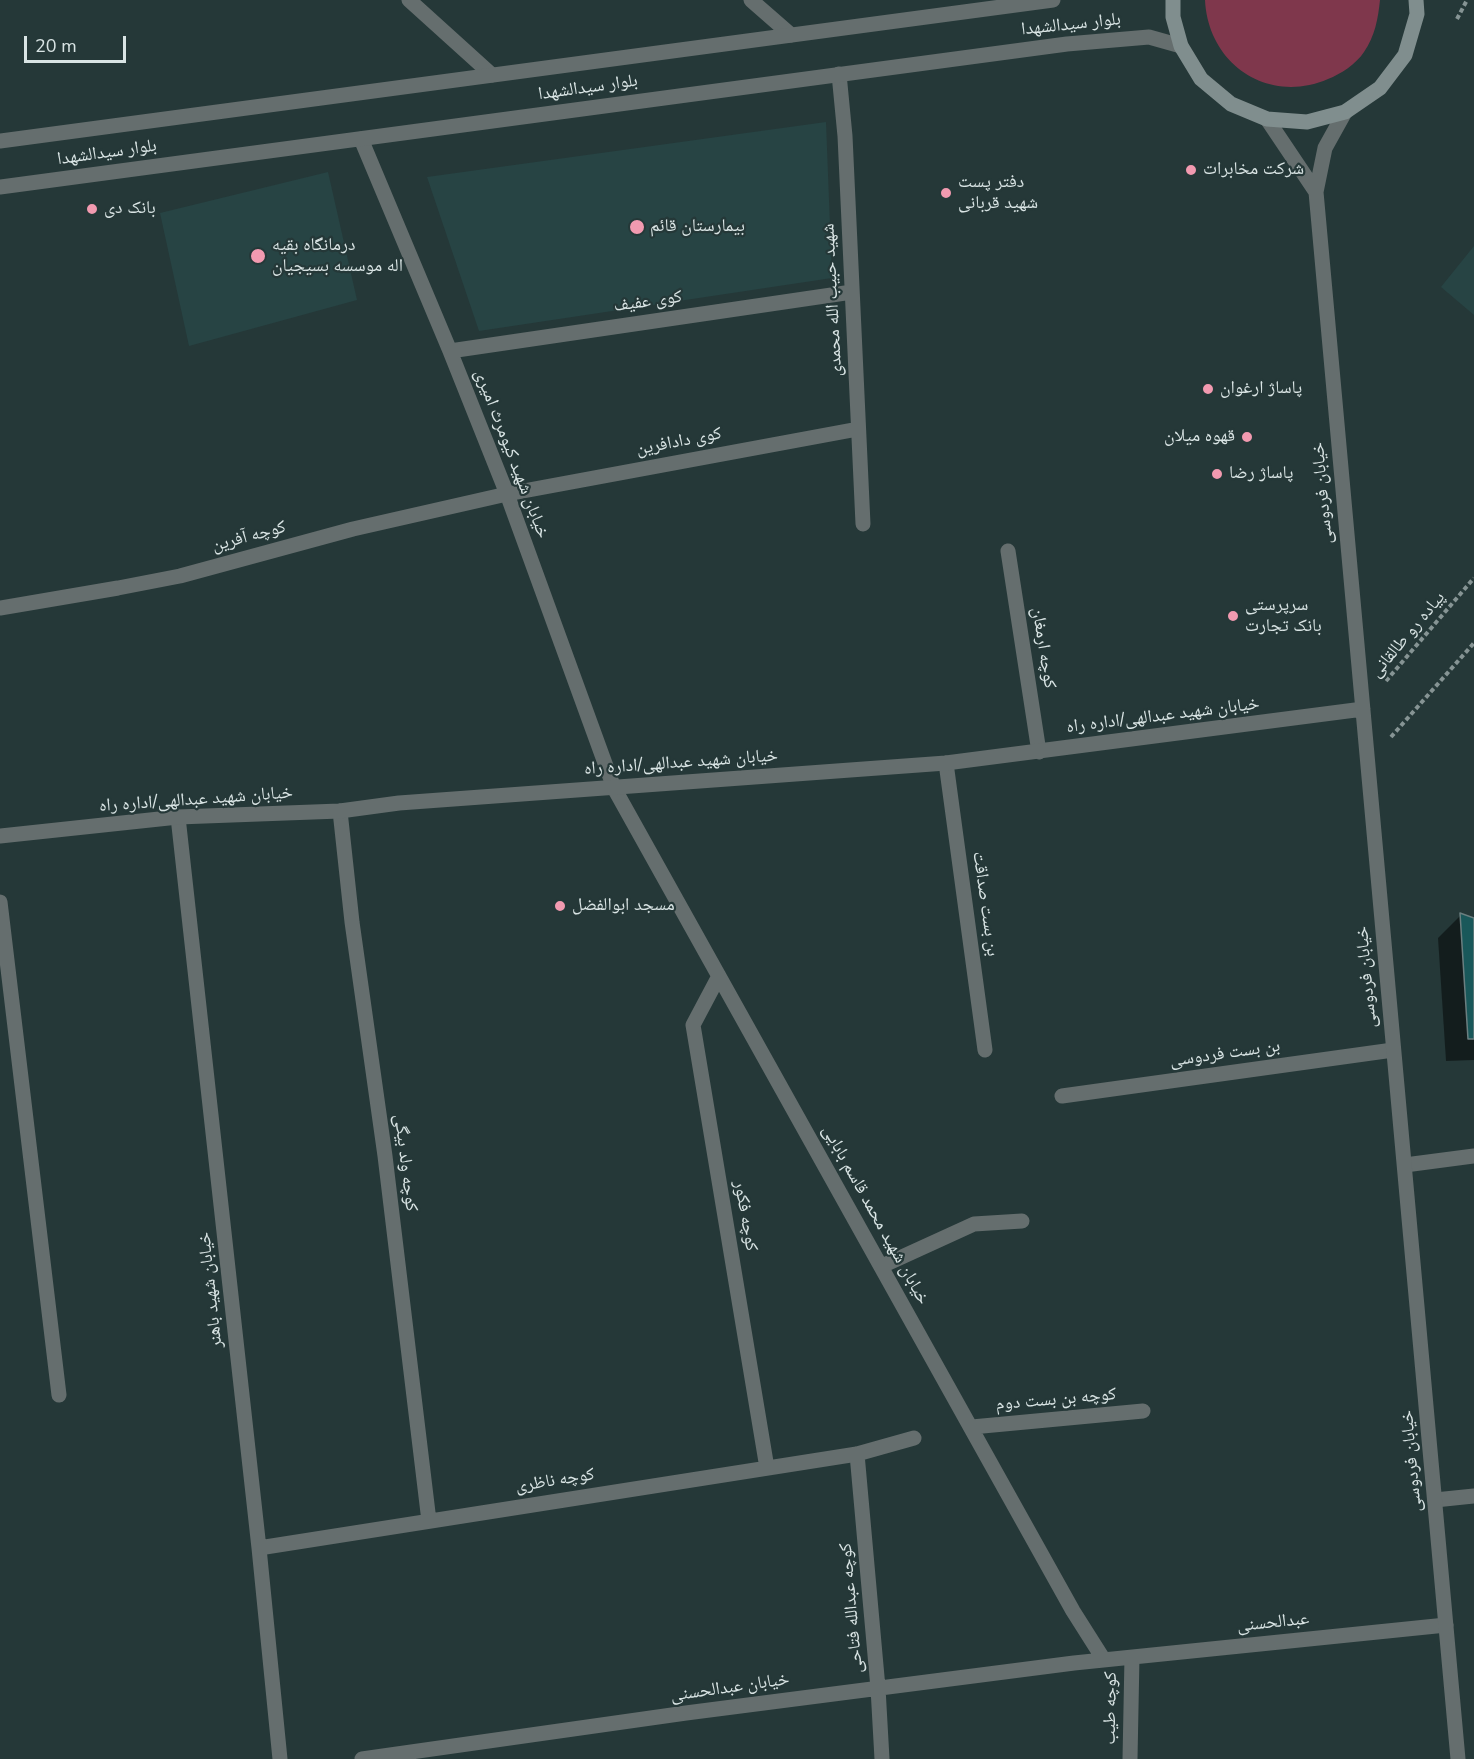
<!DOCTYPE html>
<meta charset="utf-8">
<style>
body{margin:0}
#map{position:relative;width:1474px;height:1759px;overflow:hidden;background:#253838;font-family:"Nunito Sans",sans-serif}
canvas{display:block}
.scale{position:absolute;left:24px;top:36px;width:102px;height:27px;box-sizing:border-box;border:3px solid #d9e4e4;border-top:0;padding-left:8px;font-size:18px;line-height:21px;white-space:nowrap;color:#d9e4e4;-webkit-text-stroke:4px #253838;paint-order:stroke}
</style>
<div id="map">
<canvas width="1474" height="1759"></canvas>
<div class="scale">20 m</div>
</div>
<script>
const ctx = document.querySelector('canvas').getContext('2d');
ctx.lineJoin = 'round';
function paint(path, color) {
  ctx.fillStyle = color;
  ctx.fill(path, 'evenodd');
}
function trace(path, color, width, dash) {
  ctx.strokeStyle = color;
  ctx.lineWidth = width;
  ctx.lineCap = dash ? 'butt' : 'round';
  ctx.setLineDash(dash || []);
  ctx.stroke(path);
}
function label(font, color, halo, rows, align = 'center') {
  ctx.font = font + ' "Nunito Sans","Noto Naskh Arabic",sans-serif';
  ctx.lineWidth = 4.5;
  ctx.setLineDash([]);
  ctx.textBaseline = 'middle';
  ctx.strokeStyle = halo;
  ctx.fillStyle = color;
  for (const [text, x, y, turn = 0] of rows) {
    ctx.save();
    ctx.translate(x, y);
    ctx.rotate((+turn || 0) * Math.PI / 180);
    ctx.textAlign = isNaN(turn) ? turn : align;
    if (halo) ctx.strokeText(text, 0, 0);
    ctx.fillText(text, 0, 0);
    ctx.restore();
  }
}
paint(new Path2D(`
 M826 122 832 278 479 331 427 177Z
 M328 172 357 300 189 346 160 213Z
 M1474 246V315L1441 287Z`), '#274444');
paint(new Path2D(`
 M1205 0H1380C1378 19 1375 36 1364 52 1356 64 1341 74 1328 79 1268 105 1208 64 1205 0Z`), '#7f374c');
paint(new Path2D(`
 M1461 915 1474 919V1060L1446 1061 1438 938Z`), '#0007');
const building = new Path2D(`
 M1460 913 1474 918V1039H1468Z`);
paint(building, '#19585a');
trace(building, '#6b7f80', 1.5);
trace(new Path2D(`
 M1457 19 1467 0
 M1386 681 1474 578
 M1391 737 1474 643`), '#869494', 4, [4.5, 3]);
trace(new Path2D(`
 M409 0 492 75
 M751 0 791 35
 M839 74 845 136 863 524
 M361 139 450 351 507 494 614 788 1073 1611 1104 1660
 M450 351 852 292
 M1008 551 1039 752
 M0 608 118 588 180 576 353 529 507 494 858 429
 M946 763 985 1050
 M340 811 352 922 385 1156 429 1521
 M178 817 259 1548 280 1759
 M0 902 59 1395
 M719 976 693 1025 767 1468
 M1062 1096 1393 1050
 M1405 1165 1474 1156
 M882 1266 974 1224 1022 1221
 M972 1427 1143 1411
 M857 1454 878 1688 882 1759
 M1435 1500 1474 1496
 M259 1548 857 1454 914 1438
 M362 1759 686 1713 1074 1663 1446 1625
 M1130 1759 1132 1657`), '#656e6e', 15);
trace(new Path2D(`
 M1345 112 1325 148 1316 192 1458 1759
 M1267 119 1316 192
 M0 141 1053 0
 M0 187 1067 44 1149 37 1181 46
 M0 836 178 817 340 811 399 803 946 763 1363 709`), '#656e6e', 15);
trace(new Path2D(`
 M1173 0V17L1181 46 1201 79 1231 104 1267 119 1307 122 1345 112 1380 88 1405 55 1417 14 1416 0`), '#808e8e', 15);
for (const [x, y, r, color] of [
 [1191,170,6,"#f29ab0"],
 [946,193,6,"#f29ab0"],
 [92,209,6,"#f29ab0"],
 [637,227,8,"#f29ab0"],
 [258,256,8,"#f29ab0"],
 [1208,389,6,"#f29ab0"],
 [1247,437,6,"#f29ab0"],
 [1217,474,6,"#f29ab0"],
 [1233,616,6,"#f29ab0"],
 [560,906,6,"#f29ab0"]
]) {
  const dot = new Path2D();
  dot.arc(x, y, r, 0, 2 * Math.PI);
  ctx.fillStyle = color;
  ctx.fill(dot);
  trace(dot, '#253838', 2);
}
label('18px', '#d9e4e4', '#253838', [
 ["بلوار سیدالشهدا",1071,25,-6],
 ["بلوار سیدالشهدا",588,88,-8],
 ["بلوار سیدالشهدا",107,153,-8],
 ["شهید حبیب‌ الله محمدی",833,300,-93],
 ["کوی عفیف",648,302,-8],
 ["کوی دادافرین",679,442,-11],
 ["خیابان شهید کیومرث امیری",511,454,69],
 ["خیابان فردوسی",1323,493,-95],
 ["کوچه آفرین",249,537,-15],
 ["پیاده رو طالقانی",1408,635,-50],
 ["کوچه ارمغان",1043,648,81],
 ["خیابان شهید عبدالهی/اداره راه",1163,716,-7],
 ["خیابان شهید عبدالهی/اداره راه",681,763,-4],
 ["خیابان شهید عبدالهی/اداره راه",196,800,-4],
 ["بن بست صداقت",985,904,82],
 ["خیابان فردوسی",1367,977,-95],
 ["بن بست فردوسی",1225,1054,-8],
 ["کوچه ولد بیگی",405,1163,83],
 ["خیابان شهید محمد قاسم بابایی",875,1215,61],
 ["کوچه فکور",745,1216,80],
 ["خیابان شهید باهنر",211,1290,-96],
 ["کوچه بن بست دوم",1056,1400,-5],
 ["خیابان فردوسی",1412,1461,-95],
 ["کوچه ناظری",555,1481,-9],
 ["کوچه عبدالله فتاحی",852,1608,-95],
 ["عبدالحسنی",1273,1623,-6],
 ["خیابان عبدالحسنی",730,1688,-8],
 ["کوچه طیب",1111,1708,-89]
]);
label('18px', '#d9e4e4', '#253838', [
 ["شرکت مخابرات",1203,170],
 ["دفتر پست",958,183],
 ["شهید قربانی",958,204],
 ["بانک دی",104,209],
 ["بیمارستان قائم",650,227],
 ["درمانگاه بقیه",272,246],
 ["اله موسسه بسیجیان",272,267],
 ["پاساژ ارغوان",1220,389],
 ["قهوه میلان",1235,437,"right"],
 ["پاساژ رضا",1229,474],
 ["سرپرستی",1245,606],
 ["بانک تجارت",1245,627],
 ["مسجد ابوالفضل",572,906]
], 'left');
</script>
